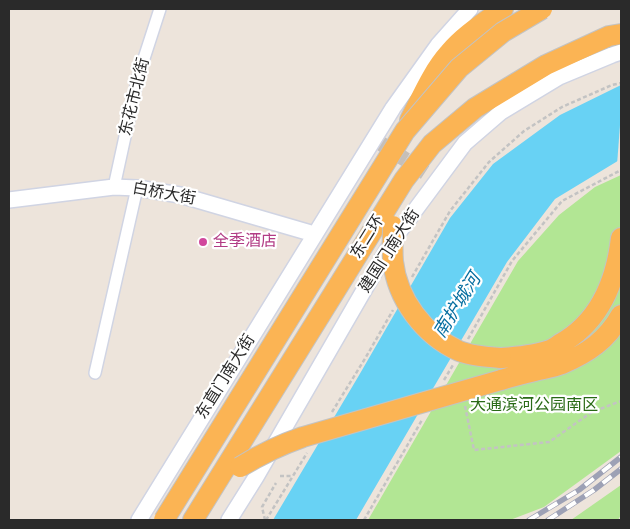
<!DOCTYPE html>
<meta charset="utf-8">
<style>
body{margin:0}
#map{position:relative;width:630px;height:529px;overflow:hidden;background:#ede4db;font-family:"DM Sans",sans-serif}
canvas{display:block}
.frame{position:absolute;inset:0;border:10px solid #2a2a2a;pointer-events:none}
</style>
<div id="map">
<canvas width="630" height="529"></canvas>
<div class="frame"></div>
</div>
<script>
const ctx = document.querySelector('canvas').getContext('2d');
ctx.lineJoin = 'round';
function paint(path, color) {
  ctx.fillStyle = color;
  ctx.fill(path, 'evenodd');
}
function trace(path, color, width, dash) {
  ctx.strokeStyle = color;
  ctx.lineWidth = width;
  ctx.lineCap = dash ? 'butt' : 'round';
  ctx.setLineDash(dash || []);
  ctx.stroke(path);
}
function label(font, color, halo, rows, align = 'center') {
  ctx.font = font + ' "DM Sans","Noto Sans SC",sans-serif';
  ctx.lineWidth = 4.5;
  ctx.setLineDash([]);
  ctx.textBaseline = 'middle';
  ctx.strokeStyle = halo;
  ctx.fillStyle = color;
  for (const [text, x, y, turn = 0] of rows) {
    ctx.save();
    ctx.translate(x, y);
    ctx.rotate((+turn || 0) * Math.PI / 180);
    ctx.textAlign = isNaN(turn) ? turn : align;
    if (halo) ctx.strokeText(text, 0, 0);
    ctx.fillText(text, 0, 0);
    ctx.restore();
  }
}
paint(new Path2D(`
 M621 175V451L544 507 510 520H368L518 261 559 215 595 187Z
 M621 485V515L618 520H571Z`), '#b2e694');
paint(new Path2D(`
 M621 85V159L555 199 507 262 356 520H273L358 377 450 218 493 164 560 115Z`), '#68d2f4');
paint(new Path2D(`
 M621 112V162L617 165Z`), '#ede4db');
trace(new Path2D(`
 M374 139 438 181`), '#c6bfb8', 15, [15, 8]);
const minor = new Path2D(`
 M114 187 138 77 160 9
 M95 373 137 188`);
const tertiary = new Path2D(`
 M9 200 114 187 137 188 180 195 314 234
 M139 520 393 108 438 45 470 9
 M229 520 256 477 393 240 465 143 501 112 559 77 612 55 621 52`);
const trunk = new Path2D(`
 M410 120C422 97 432 72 449 53 464 35 485 22 503 9
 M501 358C516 357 532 356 547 351 551 350 556 347 560 344 600 322 616 281 621 238
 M501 380C511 377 521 374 531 372 541 369 552 368 562 364 588 353 607 340 621 315
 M193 520 404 180 432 144 475 108 546 65 609 36 621 34`);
trace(minor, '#d0d4e3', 14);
trace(tertiary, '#d0d4e3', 18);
trace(trunk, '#c3c3c3', 22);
trace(new Path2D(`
 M412 277 450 211 489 162 524 131 562 107 612 85 621 83
 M468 339 512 261 562 201 621 170
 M444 380 453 365
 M465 406 474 450 549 442 592 412 621 401
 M332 412 366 357 393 310
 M280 476H293
 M265 520 262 507 276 483
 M266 520 307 453
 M364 520 422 420`), '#c3c3c3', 2.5, [4, 2.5]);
trace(minor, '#fff', 11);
trace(tertiary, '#fff', 15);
trace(trunk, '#fbb454', 20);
const rail = new Path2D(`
 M529 520 579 490 621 457
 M548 520 594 490 621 469`);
trace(rail, '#9da1b5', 5.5);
trace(rail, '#fff', 4, [11]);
const trunkBridge = new Path2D(`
 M393 226C393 237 392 249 393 261 397 299 424 335 459 351 472 356 487 357 501 358
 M240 467C261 454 280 445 303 437L501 380
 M164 520 405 131 459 68 503 32 542 9`);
trace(trunkBridge, '#c3c3c3', 22, []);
trace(trunkBridge, '#fbb454', 20);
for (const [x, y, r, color] of [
 [203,242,5,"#d1479c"]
]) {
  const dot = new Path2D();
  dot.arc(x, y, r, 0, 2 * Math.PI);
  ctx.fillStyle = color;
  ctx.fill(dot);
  trace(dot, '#fff', 2);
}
label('16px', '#2a2a2a', '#fff', [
 ["东花市北街",135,97,-76],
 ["白桥大街",164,194,10],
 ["东二环",368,237,-58],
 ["建国门南大街",390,251,-57],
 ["东直门南大街",226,377,-58]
]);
label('16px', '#b23c85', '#fff', [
 ["全季酒店",213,242]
], 'left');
label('16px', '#296a16', '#fff', [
 ["大通滨河公园南区",534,406]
]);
label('italic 18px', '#076fa0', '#fff', [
 ["南护城河",458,306,-58]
]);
</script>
